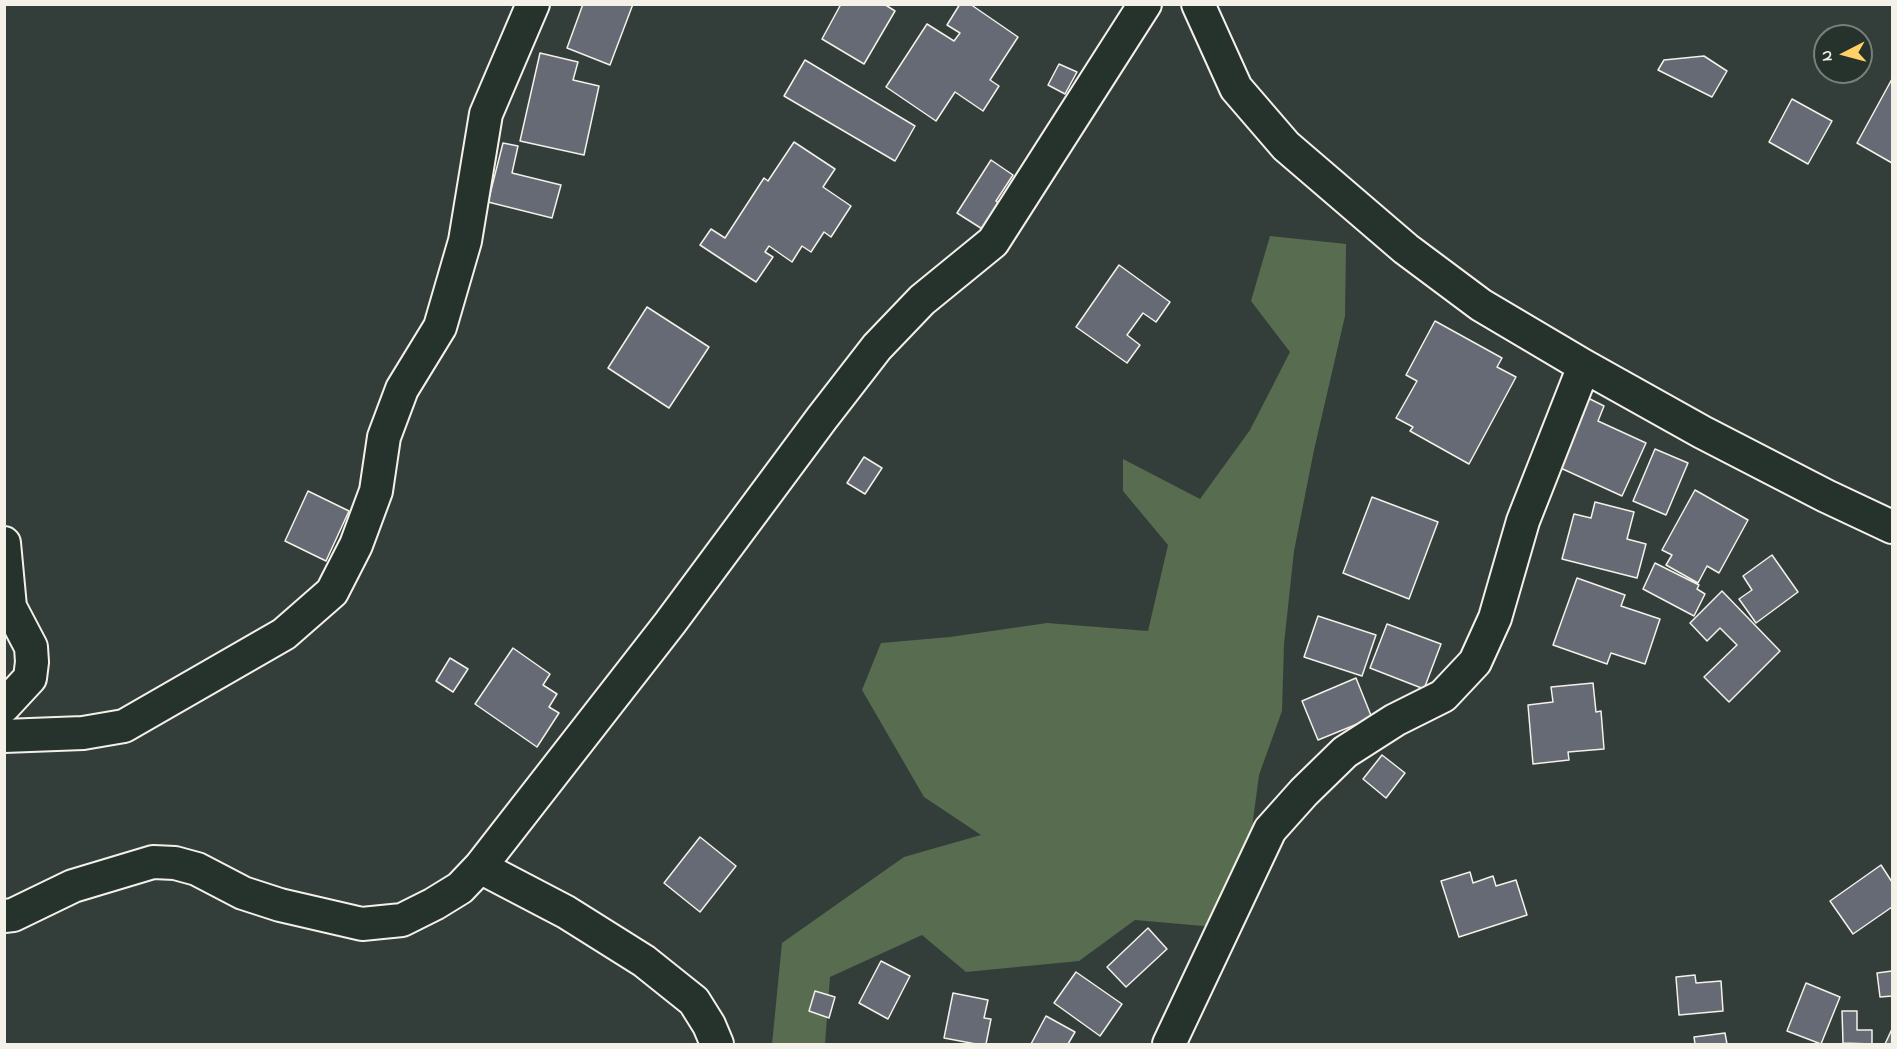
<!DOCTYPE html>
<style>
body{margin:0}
#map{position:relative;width:1897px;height:1049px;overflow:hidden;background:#333e3b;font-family:"Indie Flower",sans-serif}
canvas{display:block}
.frame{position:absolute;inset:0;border:6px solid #f4f1e8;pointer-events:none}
.north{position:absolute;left:1813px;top:24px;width:60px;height:60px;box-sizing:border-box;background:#26332d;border:2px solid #787f78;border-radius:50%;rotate:264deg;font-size:16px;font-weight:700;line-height:24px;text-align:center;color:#f4f1e8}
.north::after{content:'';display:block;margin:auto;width:21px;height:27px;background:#ffd166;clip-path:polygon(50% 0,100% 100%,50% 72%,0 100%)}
</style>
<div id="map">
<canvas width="1897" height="1049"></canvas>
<div class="frame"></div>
<div class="north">N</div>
</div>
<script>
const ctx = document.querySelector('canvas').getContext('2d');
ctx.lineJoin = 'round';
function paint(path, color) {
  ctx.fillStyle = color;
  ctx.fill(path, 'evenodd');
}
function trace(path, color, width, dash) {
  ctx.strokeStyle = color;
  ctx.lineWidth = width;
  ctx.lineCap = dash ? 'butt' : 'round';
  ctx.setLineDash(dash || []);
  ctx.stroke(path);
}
paint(new Path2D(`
 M1270 236 1346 244 1345 316 1314 450 1294 551 1284 644 1282 711 1259 775 1246 873 1215 927 1135 920 1079 961 966 972 922 935 830 977 825 1044H772L782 943 904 857 981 835 924 797 862 690 881 643 950 637 1047 623 1148 631 1168 545 1123 491V459L1200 499 1250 430 1290 352 1251 301Z`), '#586c4f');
const building = new Path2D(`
 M583 4H633L610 65 567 48Z
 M841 4H884L895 11 864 64 822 39Z
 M960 4H970L1018 37 990 80 999 86 983 111 955 92 936 121 886 87 927 24 954 41 960 33 947 25Z
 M540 53 578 62 573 80 599 86 584 155 520 141Z
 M1704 56 1727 71 1712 97 1658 70 1664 60Z
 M805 60 915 126 895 161 784 96Z
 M1059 64 1077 72 1065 94 1048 85Z
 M1892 79V163L1857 143Z
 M1792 99 1832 121 1808 164 1769 142Z
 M794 142 835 169 823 187 851 206 831 237 824 232 811 252 802 246 792 262 769 246 765 252 773 257 756 282 700 245 711 229 725 238 764 178 768 181Z
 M503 143 518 146 512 173 561 185 552 218 488 202Z
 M991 160 1013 175 996 201 1004 206 987 232 957 213Z
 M1119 265 1170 302 1156 322 1143 313 1127 335 1140 345 1127 363 1076 327Z
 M647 307 709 347 669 408 608 368Z
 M1435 321 1502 358 1497 367 1516 377 1469 464 1410 431 1413 427 1396 418 1417 381 1406 375Z
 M1584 396 1604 406 1598 421 1646 443 1622 496 1554 465Z
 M1655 449 1688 463 1666 515 1633 501Z
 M864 457 882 468 865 494 847 483Z
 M1695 490 1748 520 1719 573 1707 566 1698 583 1666 565 1672 555 1662 550Z
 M308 491 349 511 326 561 285 541Z
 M1372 497 1438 522 1409 599 1343 573Z
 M1595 502 1634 512 1627 539 1646 544 1637 578 1562 559 1574 514 1591 518Z
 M1772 555 1798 592 1756 623 1739 599 1752 590 1743 576Z
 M1655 563 1699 585 1697 589 1705 594 1694 616 1643 589Z
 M1577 578 1625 595 1621 606 1660 619 1645 664 1611 653 1607 664 1553 645Z
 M1722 591 1780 651 1729 702 1704 677 1737 645 1720 628 1707 641 1690 623Z
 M1318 616 1376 635 1362 676 1304 657Z
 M1387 624 1441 644 1424 689 1370 668Z
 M513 648 550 674 543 685 557 694 549 707 559 713 537 747 475 704Z
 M450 658 468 669 453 692 436 681Z
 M1356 678 1372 718 1318 740 1302 701Z
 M1593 683 1596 712 1601 711 1604 749 1568 752 1569 760 1533 764 1528 705 1553 702 1551 687Z
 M1382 755 1405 773 1386 798 1363 779Z
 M700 837 736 866 700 912 664 883Z
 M1881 865 1892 882V907L1853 934 1830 901Z
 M1470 872 1473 883 1493 876 1496 886 1516 880 1527 915 1459 937 1441 881Z
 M1148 928 1167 949 1126 987 1107 967Z
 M881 961 910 976 888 1019 859 1003Z
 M1892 971V996L1880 997 1877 973Z
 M1076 972 1122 1004 1100 1036 1054 1003Z
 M1695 975 1696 983 1721 981 1723 1011 1679 1015 1676 977Z
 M1806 983 1840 997 1821 1044 1787 1031Z
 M815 991 835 997 829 1018 809 1011Z
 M953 993 988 1000 984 1018 991 1019 986 1044H976L944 1038Z
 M1842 1011H1857V1030H1872V1044L1843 1043Z
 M1046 1016 1075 1032 1068 1044H1031Z
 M1892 1029V1044H1885Z
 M1725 1033 1727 1044H1695L1694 1037Z`);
paint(building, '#656a74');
trace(building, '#f4f1e8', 1.5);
const minor = new Path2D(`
 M1198 4 1236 88 1286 146 1406 249 1481 305 1584 366 1702 432 1826 496 1892 527
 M4 543 10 607 31 647 32 662 30 678 4 706
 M4 736 83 733 124 726 284 634 332 592 356 545 376 491 384 437 402 389 440 327 465 241 486 114 533 4
 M480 867 566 912 644 961 694 1001 709 1025 717 1044
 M4 916 13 915 73 886 153 862 175 863 197 869 243 893 280 905 362 924 402 920 434 904 460 888 480 867 670 623 822 418 877 347 922 300 993 242 1145 4
 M1169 1044 1270 830 1304 792 1345 752 1395 720 1443 696 1475 662 1495 618 1523 521 1584 366`);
trace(minor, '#f4f1e8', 36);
trace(minor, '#26332d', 32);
</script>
